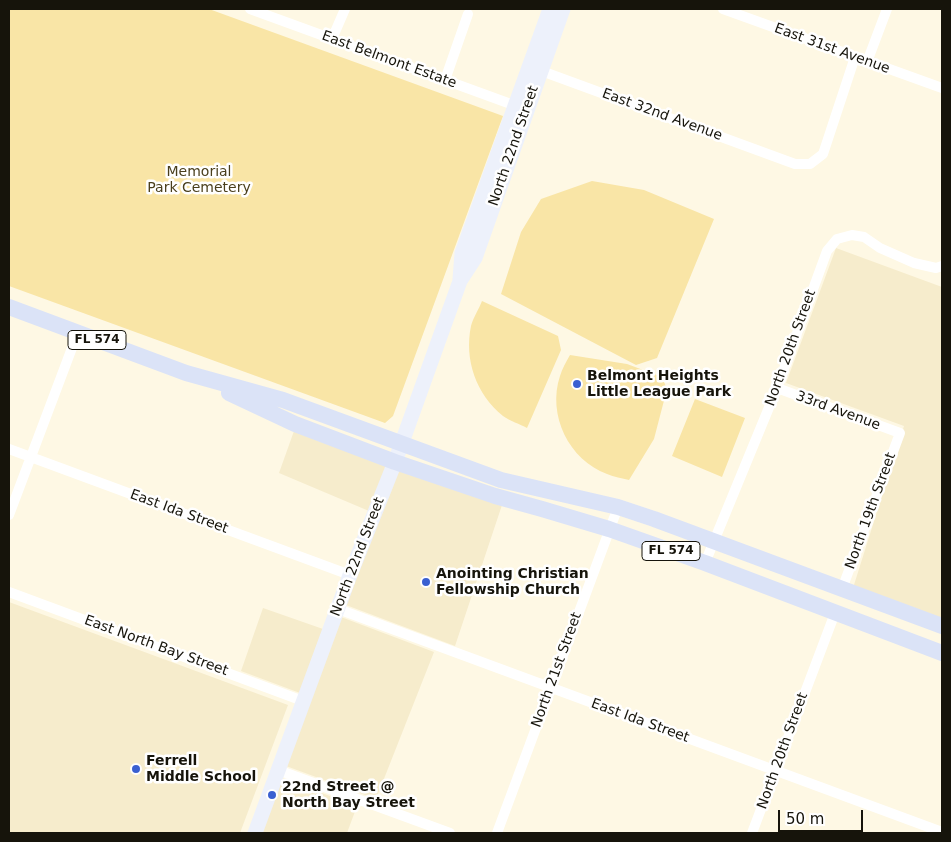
<!DOCTYPE html>
<style>
body{margin:0}
#map{position:relative;width:951px;height:842px;overflow:hidden;background:#fef8e4;font-family:"DejaVu Sans",sans-serif}
canvas{display:block}
.frame{position:absolute;inset:0;border:10px solid #16140b;pointer-events:none}
.scale{position:absolute;left:778px;top:810px;width:85px;height:22px;box-sizing:border-box;border:2px solid #16140b;border-top:0;padding-left:6px;font-size:15px;line-height:18px;white-space:nowrap;color:#16140b;-webkit-text-stroke:4px #fff;paint-order:stroke}
</style>
<div id="map">
<canvas width="951" height="842"></canvas>
<div class="frame"></div>
<div class="scale">50 m</div>
</div>
<script>
const ctx = document.querySelector('canvas').getContext('2d');
ctx.lineJoin = 'round';
function paint(path, color) {
  ctx.fillStyle = color;
  ctx.fill(path, 'evenodd');
}
function trace(path, color, width, dash) {
  ctx.strokeStyle = color;
  ctx.lineWidth = width;
  ctx.lineCap = dash ? 'butt' : 'round';
  ctx.setLineDash(dash || []);
  ctx.stroke(path);
}
function label(font, color, halo, rows, align = 'center') {
  ctx.font = font + ' "DejaVu Sans",sans-serif';
  ctx.lineWidth = 5;
  ctx.setLineDash([]);
  ctx.textBaseline = 'middle';
  ctx.strokeStyle = halo;
  ctx.fillStyle = color;
  for (const [text, x, y, turn = 0] of rows) {
    ctx.save();
    ctx.translate(x, y);
    ctx.rotate((+turn || 0) * Math.PI / 180);
    ctx.textAlign = isNaN(turn) ? turn : align;
    if (halo) ctx.strokeText(text, 0, 0);
    ctx.fillText(text, 0, 0);
    ctx.restore();
  }
}
paint(new Path2D(`
 M836 248 942 287V620L853 588 904 426 786 383Z
 M294 431 387 466 369 511 279 473Z
 M398 470 502 505 455 646 346 605Z
 M9 602 288 705 240 833H9Z
 M263 608 323 629 300 693 241 671Z
 M341 617 434 652 376 799 286 766Z
 M281 778 357 806 347 833H261Z`), '#f6eccc');
paint(new Path2D(`
 M9 9H209L503 116 393 416 385 423 9 286Z
 M592 181 644 190 714 219 657 358 636 365 501 294 521 232 541 199Z
 M482 301 558 336 561 350 527 428C520 424 510 421 503 416 476 394 464 360 471 326 473 318 479 309 482 301Z
 M570 355 627 364 662 377 667 389 654 439 629 480C622 478 614 477 607 474 569 460 547 415 560 376 562 369 566 362 570 355Z
 M695 399 745 418 722 477 672 456Z`), '#f9e5a6');
trace(new Path2D(`
 M250 9 519 107
 M723 9 942 88
 M332 39 345 9
 M867 62 887 9
 M536 69 795 164H810L823 154 855 57
 M445 80 468 14
 M777 388 900 433 842 589
 M9 449 350 575
 M9 515 78 332
 M705 563 777 388 827 251 837 239 852 235 864 237 880 248 914 263 936 268 942 266
 M9 592 303 701
 M338 609 942 832
 M278 770 450 833
 M497 833 618 507
 M752 833 835 613`), '#fff', 10);
trace(new Path2D(`
 M460 279 462 253 550 9
 M255 833 350 575 395 462 460 281 475 258 563 9`), '#edf1fb', 15);
trace(new Path2D(`
 M9 307 186 373 283 400 501 480 618 507 654 519 942 626
 M229 393 295 424 395 462 495 496 542 509 609 529 705 563 942 653`), '#dbe3f7', 16);
for (const [x, y, r, color] of [
 [577,384,5,"#3a60d1"],
 [426,582,5,"#3a60d1"],
 [136,769,5,"#3a60d1"],
 [272,795,5,"#3a60d1"]
]) {
  const dot = new Path2D();
  dot.arc(x, y, r, 0, 2 * Math.PI);
  ctx.fillStyle = color;
  ctx.fill(dot);
  trace(dot, '#fff', 2);
}
for (const [x, y, w] of [
 [97,340,58],
 [671,551,58]
]) {
  const box = new Path2D();
  box.roundRect(x - w / 2, y - 9.5, w, 19, 4);
  ctx.fillStyle = '#fff';
  ctx.fill(box);
  trace(box, '#16140b', 1);
}
label('bold 12px', '#16140b', null, [
 ["FL 574",97,340],
 ["FL 574",671,551]
]);
label('14px', '#16140b', '#fff', [
 ["East 31st Avenue",832,49,20],
 ["East Belmont Estate",389,60,20],
 ["East 32nd Avenue",662,115,20],
 ["North 22nd Street",514,146,-71],
 ["North 20th Street",791,348,-70],
 ["33rd Avenue",838,411,20],
 ["North 19th Street",871,511,-70],
 ["East Ida Street",179,512,20],
 ["North 22nd Street",358,557,-69],
 ["East North Bay Street",156,646,20],
 ["North 21st Street",557,670,-70],
 ["East Ida Street",640,721,20],
 ["North 20th Street",783,751,-70]
]);
label('14px', '#4a3f1c', '#fff', [
 ["Memorial",199,172],
 ["Park Cemetery",199,188]
]);
label('bold 14px', '#16140b', '#fff', [
 ["Belmont Heights",587,376],
 ["Little League Park",587,392],
 ["Anointing Christian",436,574],
 ["Fellowship Church",436,590],
 ["Ferrell",146,761],
 ["Middle School",146,777],
 ["22nd Street @",282,787],
 ["North Bay Street",282,803]
], 'left');
</script>
